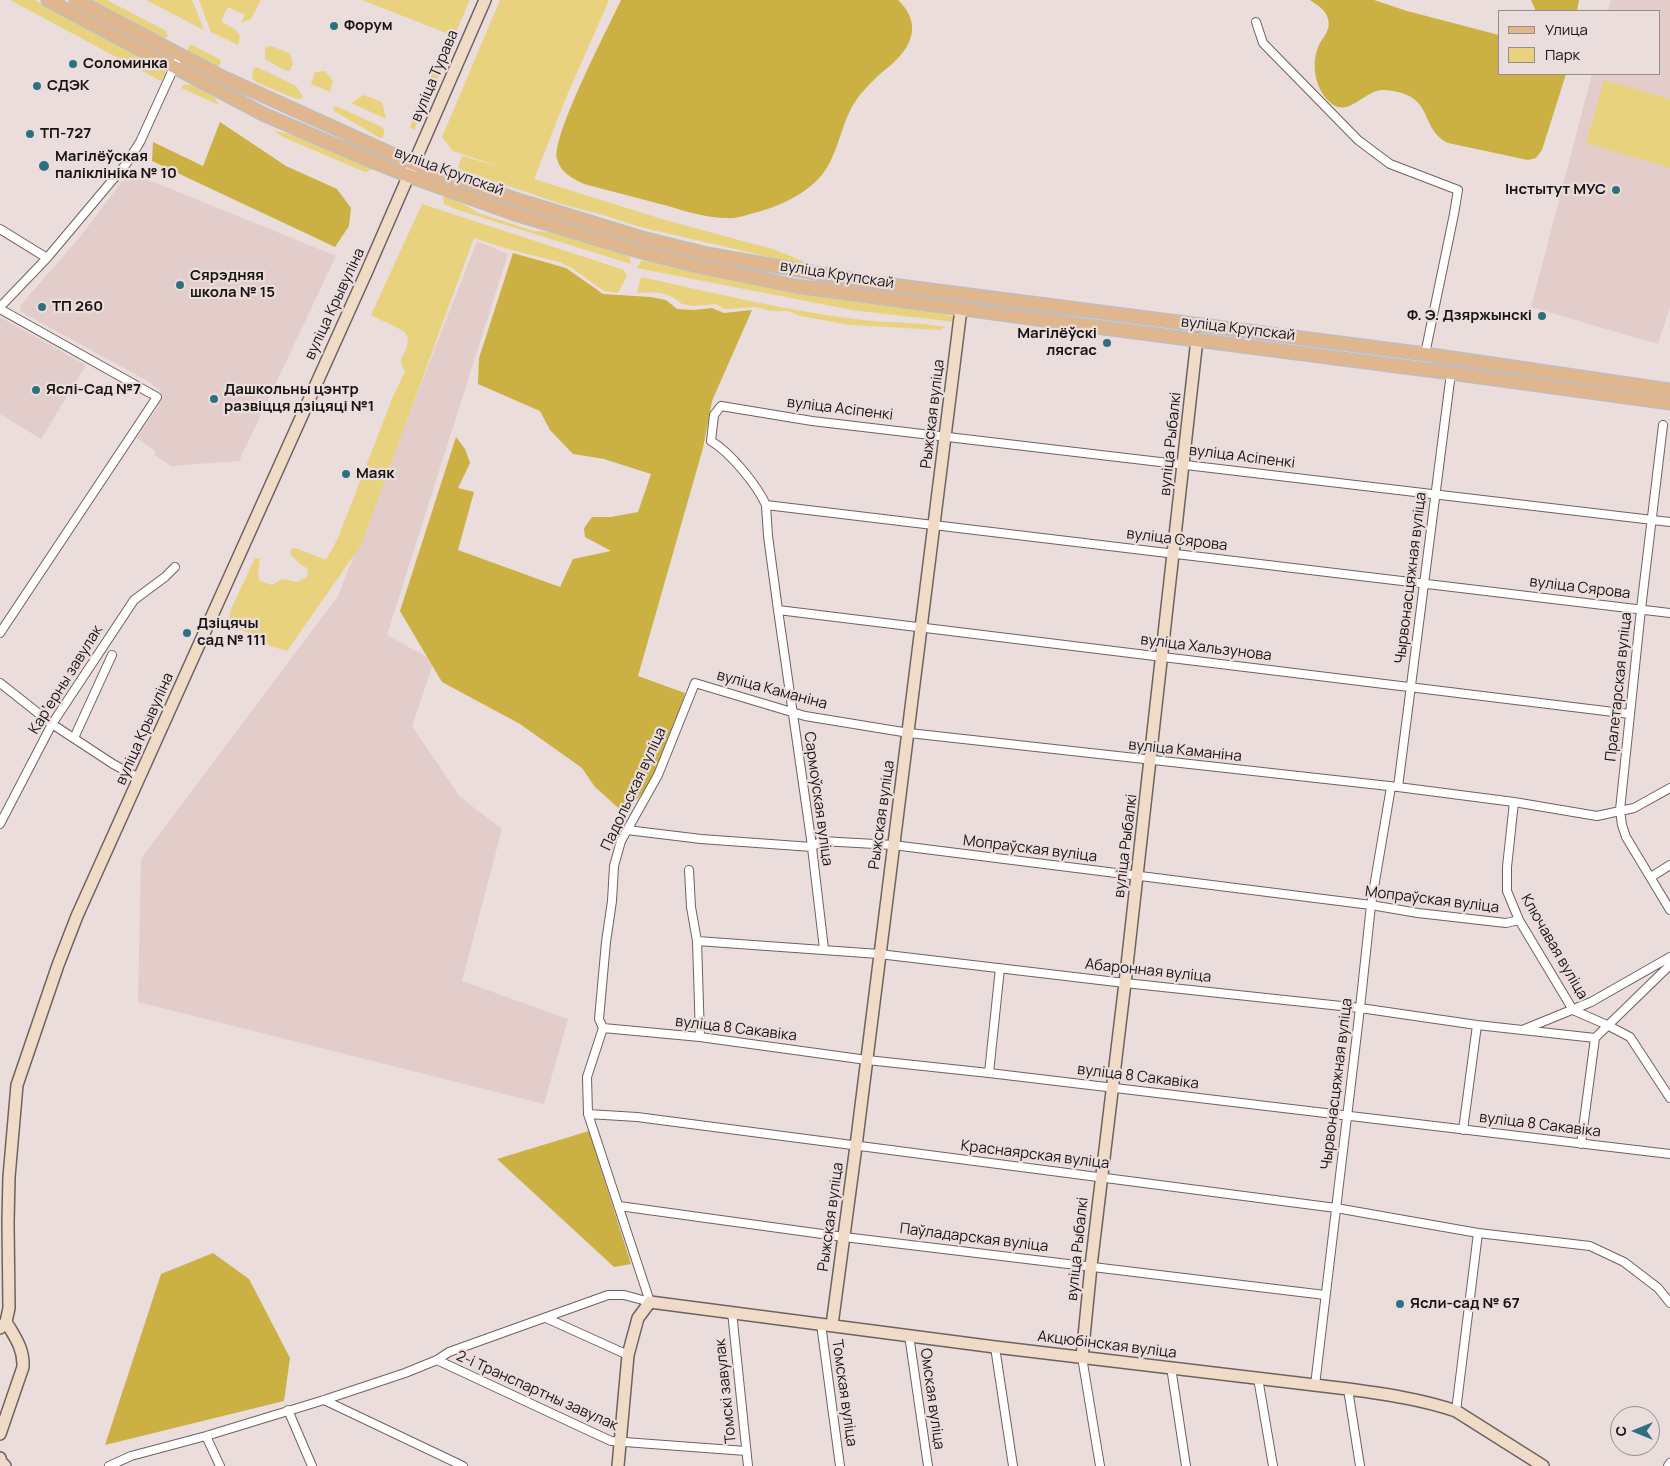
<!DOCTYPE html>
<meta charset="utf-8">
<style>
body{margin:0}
#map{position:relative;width:1670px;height:1466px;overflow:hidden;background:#eadddb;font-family:Manrope,sans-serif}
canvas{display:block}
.legend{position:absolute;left:1498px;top:10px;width:162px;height:65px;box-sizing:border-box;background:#eadddb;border:1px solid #968d8b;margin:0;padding:6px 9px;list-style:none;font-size:15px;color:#191514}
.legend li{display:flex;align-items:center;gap:10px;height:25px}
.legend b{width:25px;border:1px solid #968d8b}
.north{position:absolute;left:1610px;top:1406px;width:50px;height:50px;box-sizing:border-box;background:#eadddb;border:1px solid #968d8b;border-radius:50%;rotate:270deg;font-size:14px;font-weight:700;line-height:20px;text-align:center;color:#191514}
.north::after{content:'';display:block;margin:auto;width:18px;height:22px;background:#2e7082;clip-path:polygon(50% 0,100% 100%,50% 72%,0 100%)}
</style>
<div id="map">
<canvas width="1670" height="1466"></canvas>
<ul class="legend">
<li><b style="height:6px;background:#e0b68f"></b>Улица</li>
<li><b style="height:14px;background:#e8d27e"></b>Парк</li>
</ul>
<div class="north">С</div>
</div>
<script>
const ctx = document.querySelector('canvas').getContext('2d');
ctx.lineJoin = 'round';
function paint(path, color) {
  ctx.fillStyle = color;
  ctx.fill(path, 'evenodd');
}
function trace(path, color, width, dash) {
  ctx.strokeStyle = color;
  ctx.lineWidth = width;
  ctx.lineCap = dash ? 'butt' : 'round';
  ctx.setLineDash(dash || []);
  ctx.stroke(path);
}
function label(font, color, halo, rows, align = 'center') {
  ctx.font = font + ' Manrope,sans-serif';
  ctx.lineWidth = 4.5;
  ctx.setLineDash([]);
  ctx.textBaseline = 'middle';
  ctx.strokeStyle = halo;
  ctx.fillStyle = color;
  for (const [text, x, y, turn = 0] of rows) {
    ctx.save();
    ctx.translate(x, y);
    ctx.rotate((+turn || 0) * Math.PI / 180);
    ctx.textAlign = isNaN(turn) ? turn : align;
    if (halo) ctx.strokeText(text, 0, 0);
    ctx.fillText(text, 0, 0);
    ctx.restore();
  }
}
paint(new Path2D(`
 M1611 0H1670V307L1658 344 1531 307 1592 74H1659V11H1608Z
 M129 172 336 256 239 461 171 466 155 455V451L137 438 158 406 161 391 146 380 21 312 20 306 83 233Z
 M477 241 508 254 387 635 434 661 412 726 460 797 502 829 462 981 568 1019 544 1104 138 1002 141 859 338 596Z
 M0 317 86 365 41 439 0 414Z`), '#e3cdca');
paint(new Path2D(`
 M10 0H35L164 70 166 74 161 81Z
 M89 0H107L166 31 168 37 163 38Z
 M146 0H192L204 30Z
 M199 0H261L251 19 241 23 245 15 228 7 221 21 236 30 240 36 238 45 211 32Z
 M362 0H470L454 36Z
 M500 0H609L565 100 534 179 665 220 776 250 814 266 782 260 640 227 600 214 561 204 462 170 458 167 462 156 504 168 453 151 442 137Z
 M444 44 452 48 414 130 410 127Z
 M192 45 221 60 219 67H217L187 51 189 46Z
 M271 46 289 53 293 63 290 71 284 70 265 59V49L267 47Z
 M257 67 296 86 303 97 299 99 294 98 256 82 252 78 253 69Z
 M325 71 333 81 330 92 311 84 315 72Z
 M1604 80 1670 99V168L1586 143Z
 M195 84 215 98 219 105 181 88 183 85Z
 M364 95 382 102 386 119 351 103Z
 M336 106 382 127C385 130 385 134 382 138H380L334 111 333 108Z
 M274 131 296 135 373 169 365 172 283 137Z
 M445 196 454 198 478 213 534 231 550 232 625 254 630 257 631 264 458 210 444 204 443 198Z
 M422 204 624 270 627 276 618 293 604 291 572 268 560 262 511 250 474 238 361 545 287 651 270 646 261 638 239 629 230 623V611L255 558 260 559 258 575 260 581 272 585 282 579 297 582 307 577 308 569 300 564 290 554 292 548 298 549 326 560 338 538 392 399 405 371C393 358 414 349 406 334 402 328 379 320 371 315Z
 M648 260 687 270 754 284 858 301 947 314 955 318 956 322 852 310 637 268 641 261Z
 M641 277C714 293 788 311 862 320 890 323 918 322 946 327L940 330 851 325 800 316 789 311H771L755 307 724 309 716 304 694 306 682 304C670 292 653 291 637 293Z`), '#e8d27e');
paint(new Path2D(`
 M621 0H898C918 19 916 40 897 59 892 65 885 69 880 74 872 82 863 90 857 99 843 118 841 141 830 162 816 191 780 207 750 214 743 216 735 219 728 218 707 218 688 212 668 206 640 199 612 191 584 184 573 179 560 172 557 159 551 137 609 26 621 0Z
 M1310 0H1374L1407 11 1499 35V74H1566L1542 150 1536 158 1528 160 1448 143C1419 128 1435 98 1393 91 1387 90 1380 89 1374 92 1356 99 1344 120 1325 97 1314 83 1311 60 1320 43 1324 36 1331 29 1328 19 1326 10 1317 5 1310 0Z
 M1531 0H1579L1577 11H1536Z
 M220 122 286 166 337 189 351 208 349 226 335 247 152 161 153 142 203 166Z
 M513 253 566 268 603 294 651 297 666 300 677 309 694 310 712 308 724 313 752 310 712 401 703 448 638 676 685 693 662 767 639 797 624 813 595 787 582 768 520 724 442 682 400 611 456 437 465 449 470 463 458 488 474 492 458 550 560 587 573 559 611 551 585 537 584 528 592 517H611L638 512 651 474 604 459 573 454 550 430 540 411 478 384 479 358Z
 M589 1131 631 1264 614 1267 497 1159Z
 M213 1253 249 1279 290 1358 284 1401 105 1445 161 1274Z`), '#cbb044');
const street = new Path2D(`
 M1256 22 1263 43 1358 140 1390 164 1458 190 1454 214 1425 354
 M0 229 47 258
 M0 307 47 258 126 164 140 142 176 63
 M0 309 157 397 0 633
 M1663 425 1641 609 1620 810 1622 825 1626 837 1670 910
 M766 505 768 536 778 610 811 839 824 949
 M1670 522 812 421 721 406 714 415 711 441C730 452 757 485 766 505L1670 613
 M778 610 1630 714
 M0 683 52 724 113 764 139 778
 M74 738 112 655
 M1398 787 1451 373
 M1514 802 1507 867V891L1519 920 1573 1010 1607 1025 1630 1037 1670 1098
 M0 824 52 724 134 600 165 577 175 567
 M627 830 701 839 812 847 821 841 893 845 1371 905 1418 913 1506 923 1519 920
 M689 870 691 907 697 941 700 1037
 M1651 877 1670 865
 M697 941 879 954 1125 983 1360 1008 1477 1025 1595 1038
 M603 1028 599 1019 606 942 612 901 614 866 621 841 658 775 695 683 805 716 909 733 1398 787 1514 802 1597 816 1634 808 1670 788
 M603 1028 700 1037 867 1060 989 1073 1670 1154
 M603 1028 587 1077 588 1114 650 1302
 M1525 1029 1591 1002 1670 957
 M989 1073 1000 968
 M588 1114 637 1117 1336 1208 1478 1233 1590 1246 1624 1262 1658 1288 1670 1303
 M1463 1130 1477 1025
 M1581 1144 1595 1038 1670 965
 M619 1206 844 1237 1325 1295
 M732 1312 748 1466
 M546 1318 628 1355
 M821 1324 840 1466
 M909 1335 928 1466
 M995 1347 1013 1466
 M1082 1357 1100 1466
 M437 1360 611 1441 746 1451
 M1171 1367 1186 1466
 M1258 1378 1273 1466
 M1315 1385 1360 1008 1371 905 1391 787
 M1348 1389 1360 1466
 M324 1400 463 1466
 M288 1410 312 1466
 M1456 1411 1478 1233
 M206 1436 220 1466
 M109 1466 131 1456 206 1436 324 1400 405 1373 437 1360 449 1352 608 1295H624L650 1302
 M1668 1466 1670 1463`);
const secondary = new Path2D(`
 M832 1325 856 1146 961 309
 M0 1328 6 1322 9 1308 8 1222 9 1177 17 1085 58 965 77 916 367 271 485 0
 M1082 1357 1091 1266 1125 983 1197 339
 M0 1434 23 1367C24 1349 15 1337 6 1322
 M0 1458 1 1462 5 1466
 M618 1466 628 1355 638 1318 650 1302 995 1347 1348 1389C1384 1394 1421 1399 1456 1411L1543 1466`);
const primary = new Path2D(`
 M48 0 263 114 372 161 409 176 512 213 638 251 703 267 796 286 1088 326 1451 373 1670 403
 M76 0 218 75 414 164 521 201 642 238 707 254 861 281 1425 354 1670 390`);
trace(street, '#6e6261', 10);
trace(secondary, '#6e6261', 14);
trace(primary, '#bfbdbd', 15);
trace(street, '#fff', 8);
trace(secondary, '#f0dbc7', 11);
trace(primary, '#e0b68f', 12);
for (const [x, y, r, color] of [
 [334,26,5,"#2e7082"],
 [73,64,5,"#2e7082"],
 [37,86,5,"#2e7082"],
 [30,134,5,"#2e7082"],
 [44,166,6,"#2e7082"],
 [1616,190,5,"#2e7082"],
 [180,285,5,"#2e7082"],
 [42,307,5,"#2e7082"],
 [1542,316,5,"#2e7082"],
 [1107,343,5,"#2e7082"],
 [36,390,5,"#2e7082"],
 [214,399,5,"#2e7082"],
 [346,474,5,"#2e7082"],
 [187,633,5,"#2e7082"],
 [1400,1304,5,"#2e7082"]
]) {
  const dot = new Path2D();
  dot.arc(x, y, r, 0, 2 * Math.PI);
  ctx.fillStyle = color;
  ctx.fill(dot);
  trace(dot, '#eadddb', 2);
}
label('bold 15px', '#191514', '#eadddb', [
 ["Форум",344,26],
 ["Соломинка",83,64],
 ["СДЭК",47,86],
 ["ТП-727",40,134],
 ["Магілёўская",55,157],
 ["паліклініка № 10",55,174],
 ["Інстытут МУС",1606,190,"right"],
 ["Сярэдняя",190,276],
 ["школа № 15",190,293],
 ["ТП 260",52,307],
 ["Ф. Э. Дзяржынскі",1532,316,"right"],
 ["Магілёўскі",1097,334,"right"],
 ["лясгас",1097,351,"right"],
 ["Яслі-Сад №7",46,390],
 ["Дашкольны цэнтр",224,390],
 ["развіцця дзіцяці №1",224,407],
 ["Маяк",356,474],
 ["Дзіцячы",197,624],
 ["сад № 111",197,641],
 ["Ясли-сад № 67",1410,1304]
], 'left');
label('15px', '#191514', '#eadddb', [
 ["вуліца Турава",435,76,-67],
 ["вуліца Крупскай",449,172,20],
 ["вуліца Крупскай",837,275,9],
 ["вуліца Крывуліна",335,304,-65],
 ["вуліца Крупскай",1238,329,7],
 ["вуліца Асіпенкі",840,409,7],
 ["Рыжская вуліца",933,414,-83],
 ["вуліца Рыбалкі",1171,444,-84],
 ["вуліца Асіпенкі",1242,457,7],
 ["вуліца Сярова",1177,540,7],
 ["Чырвонасцяжная вуліца",1411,578,-83],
 ["вуліца Сярова",1580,588,7],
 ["вуліца Хальзунова",1206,648,7],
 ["Карʼерны завулак",66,680,-58],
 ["Пралетарская вуліца",1619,687,-84],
 ["вуліца Каманіна",772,690,15],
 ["вуліца Крывуліна",145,729,-66],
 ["вуліца Каманіна",1185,751,6],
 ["Падольская вуліца",634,789,-65],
 ["Сармоўская вуліца",818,799,82],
 ["Рыжская вуліца",882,815,-82],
 ["вуліца Рыбалкі",1126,846,-83],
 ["Мопраўская вуліца",1030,849,7],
 ["Мопраўская вуліца",1432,900,7],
 ["Ключавая вуліца",1554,947,60],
 ["Абаронная вуліца",1148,971,6],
 ["вуліца 8 Сакавіка",736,1029,7],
 ["вуліца 8 Сакавіка",1138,1077,7],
 ["Чырвонасцяжная вуліца",1337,1084,-83],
 ["вуліца 8 Сакавіка",1540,1125,7],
 ["Краснаярская вуліца",1035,1155,7],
 ["Рыжская вуліца",831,1217,-82],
 ["Паўладарская вуліца",974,1238,7],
 ["вуліца Рыбалкі",1078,1249,-84],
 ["Акцюбінская вуліца",1107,1345,7],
 ["2-і Транспартны завулак",537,1391,24],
 ["Томскі завулак",726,1391,-96],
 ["Томская вуліца",844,1393,82],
 ["Омская вуліца",932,1399,82]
]);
</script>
